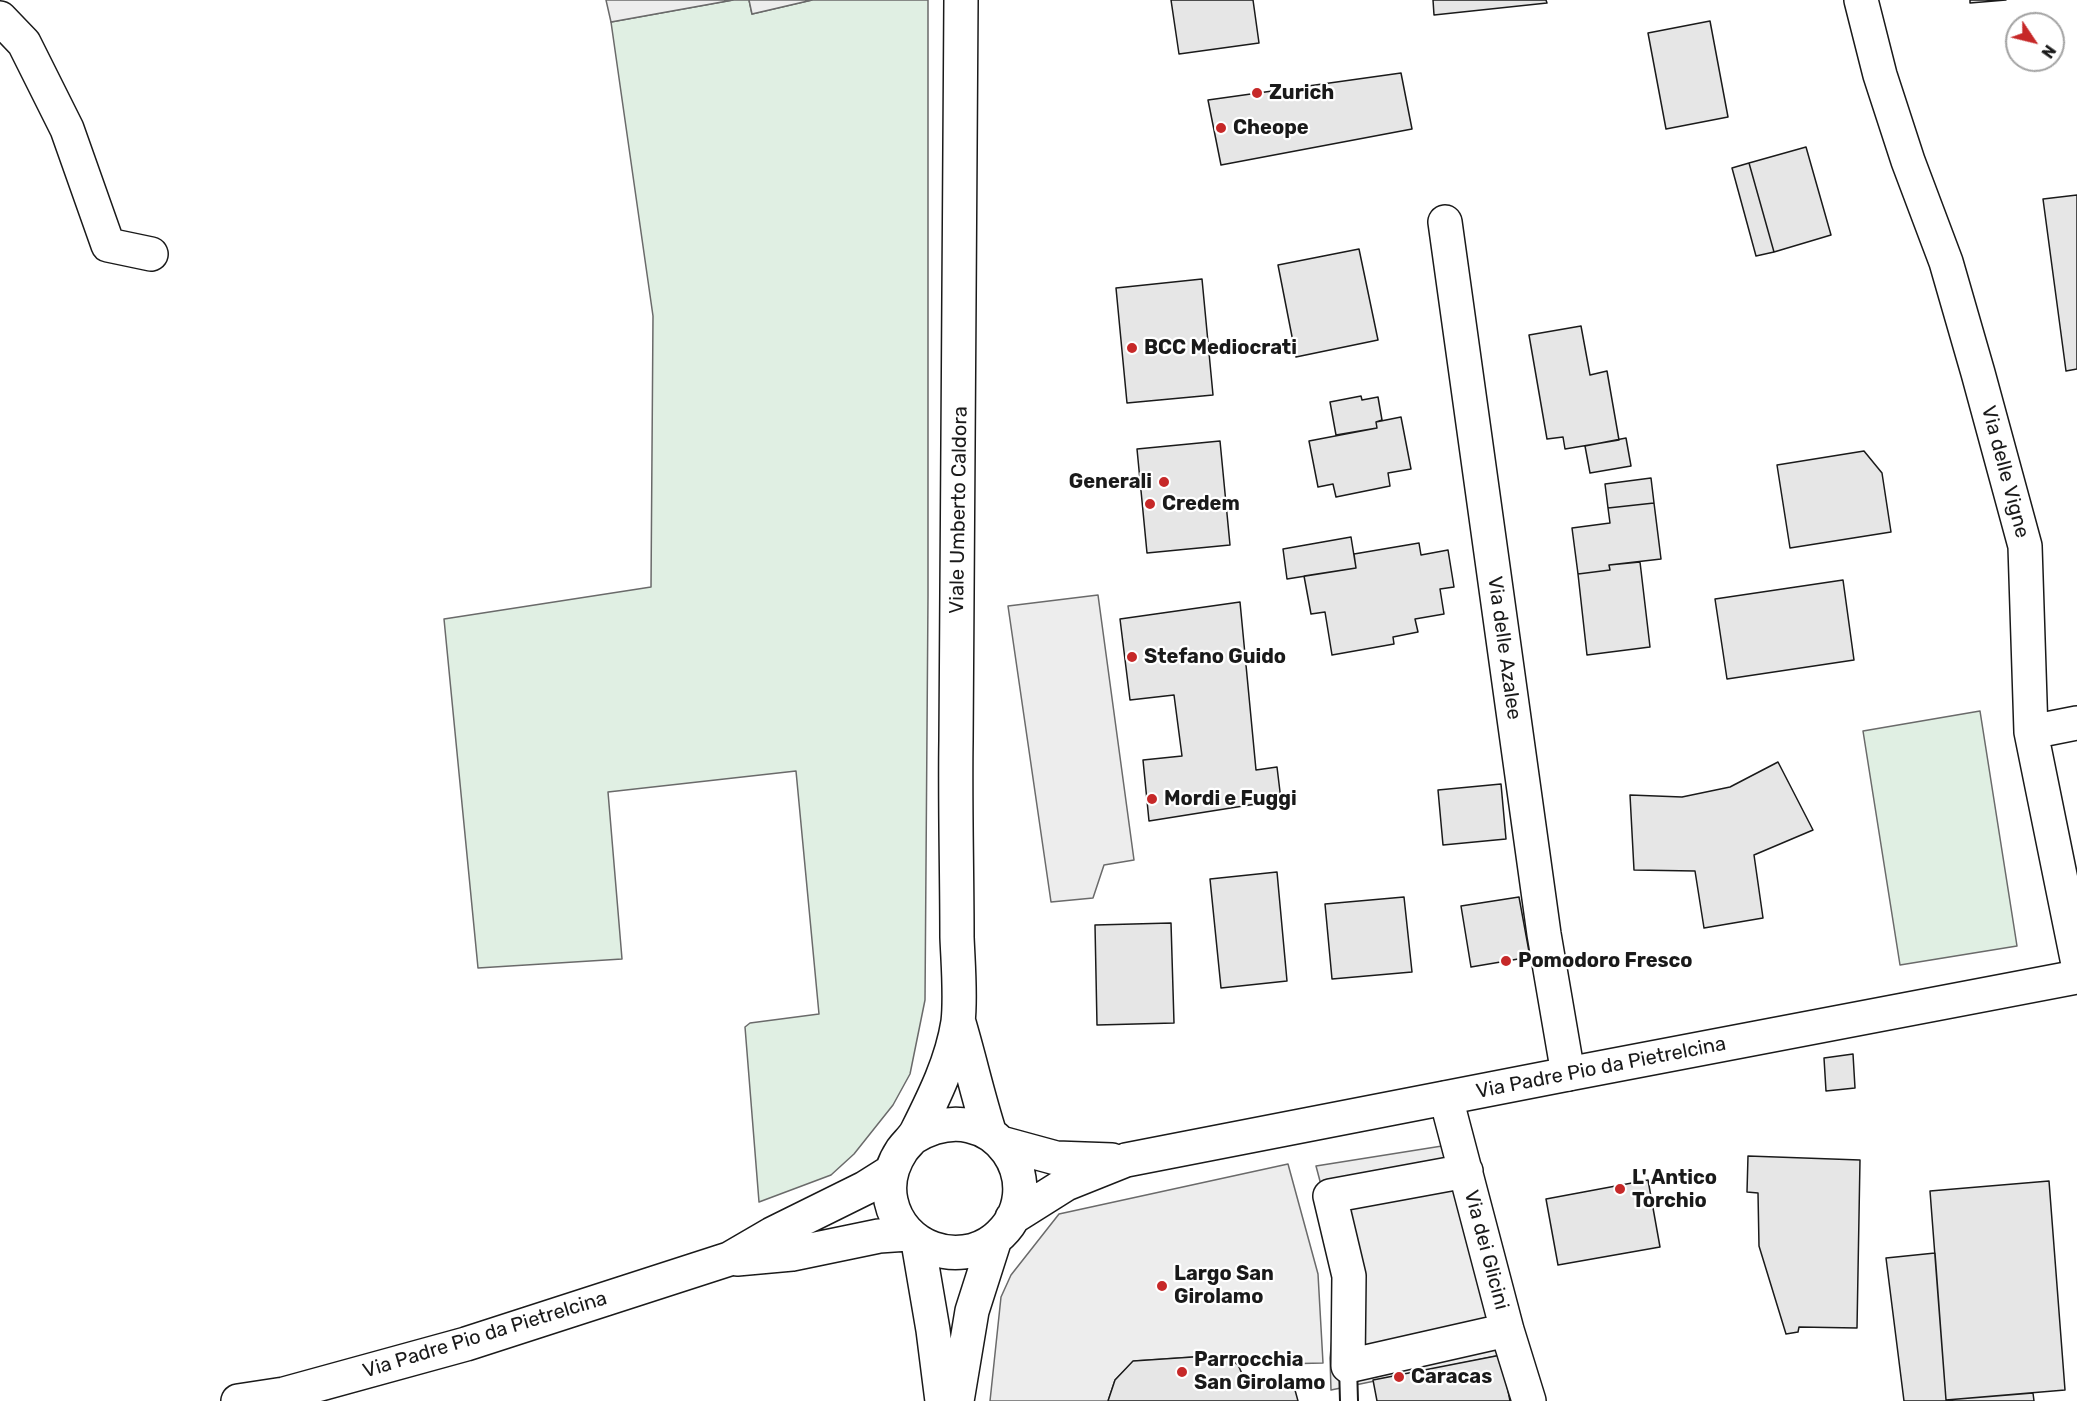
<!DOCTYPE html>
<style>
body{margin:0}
#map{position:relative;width:2077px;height:1401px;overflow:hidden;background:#fff;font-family:Rubik,sans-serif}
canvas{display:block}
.north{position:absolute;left:2005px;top:12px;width:60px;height:60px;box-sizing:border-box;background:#fff;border:2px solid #a3a3a3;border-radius:50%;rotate:125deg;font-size:16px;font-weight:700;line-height:24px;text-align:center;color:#1a1a1a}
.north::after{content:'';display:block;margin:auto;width:21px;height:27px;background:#c62828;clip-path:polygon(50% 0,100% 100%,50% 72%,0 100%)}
</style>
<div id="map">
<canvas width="2077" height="1401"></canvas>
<div class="north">N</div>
</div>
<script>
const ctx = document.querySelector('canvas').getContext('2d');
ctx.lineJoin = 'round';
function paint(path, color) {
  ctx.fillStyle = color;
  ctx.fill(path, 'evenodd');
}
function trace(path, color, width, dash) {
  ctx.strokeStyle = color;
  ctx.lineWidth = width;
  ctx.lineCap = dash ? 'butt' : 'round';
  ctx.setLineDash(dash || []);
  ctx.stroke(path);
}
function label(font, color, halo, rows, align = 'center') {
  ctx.font = font + ' Rubik,sans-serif';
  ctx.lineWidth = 4.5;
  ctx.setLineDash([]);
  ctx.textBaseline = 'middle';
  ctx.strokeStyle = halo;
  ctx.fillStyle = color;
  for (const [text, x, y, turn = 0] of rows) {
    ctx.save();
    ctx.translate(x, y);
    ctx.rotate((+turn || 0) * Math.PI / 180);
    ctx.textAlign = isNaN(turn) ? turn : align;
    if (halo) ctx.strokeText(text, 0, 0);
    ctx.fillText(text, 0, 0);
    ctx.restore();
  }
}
const green = new Path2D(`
 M733 0H749L752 14 812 0H928V596L925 1000 910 1074 893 1105 854 1154 831 1175 759 1202 745 1027 750 1023 819 1014 796 771 608 792 622 959 478 968 444 619 651 587 653 316 611 22Z
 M1980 711 2017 946 1900 965 1863 731Z`);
paint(green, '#e0efe3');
trace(green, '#6a6a6a', 1.5);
const parking = new Path2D(`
 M606 0H733L611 22Z
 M749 0H812L752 14Z
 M1098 595 1134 860 1104 865 1093 898 1051 902 1008 606Z
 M1442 1146 1501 1355 1331 1390 1330 1358 1338 1280 1329 1215 1316 1166Z
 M1288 1164 1318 1274 1323 1363 1238 1365 1223 1355 1134 1361 1115 1380 1108 1401H990L1001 1297 1011 1275 1059 1214Z`);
paint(parking, '#ededed');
trace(parking, '#6a6a6a', 1.5);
const building = new Path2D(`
 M1171 0H1253L1259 43 1179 54Z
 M1433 0H1546L1547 3 1434 15Z
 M1970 0H2006L1970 3Z
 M1710 21 1728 117 1666 129 1648 33Z
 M1401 73 1412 129 1221 165 1208 100Z
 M1806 147 1831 235 1774 252 1749 163Z
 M1749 163 1774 252 1756 256 1732 168Z
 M2077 195V369L2066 371 2043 199Z
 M1359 249 1378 340 1296 357 1278 265Z
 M1202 279 1213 395 1127 403 1116 288Z
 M1581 326 1590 375 1607 371 1619 440 1565 449 1563 437 1547 439 1529 335Z
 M1361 396 1362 400 1378 397 1382 420 1376 422 1377 428 1336 435 1330 402Z
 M1401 417 1411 469 1388 473 1390 486 1336 497 1333 484 1318 487 1309 441 1377 428 1376 422Z
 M1626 438 1631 466 1590 473 1585 446Z
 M1220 441 1230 545 1147 553 1137 449Z
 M1864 451 1882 473 1891 532 1790 548 1777 465Z
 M1651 478 1654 503 1608 508 1605 484Z
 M1654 503 1661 559 1609 565 1610 570 1578 574 1572 528 1610 523 1608 508Z
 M1351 537 1356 568 1287 579 1283 549Z
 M1419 543 1421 555 1448 550 1454 587 1440 589 1444 614 1415 619 1418 632 1393 637 1394 644 1332 655 1325 612 1311 614 1304 576 1356 568 1354 554Z
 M1640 562 1650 647 1587 655 1578 574 1610 570 1609 565Z
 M1843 580 1854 660 1727 679 1715 599Z
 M1240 602 1256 770 1277 767 1281 800 1149 821 1143 760 1182 756 1174 695 1130 700 1120 619Z
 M1778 762 1813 830 1754 855 1763 918 1704 928 1695 871 1634 870 1630 795 1682 797 1730 787Z
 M1501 784 1506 839 1443 845 1438 790Z
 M1277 872 1287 981 1221 988 1210 879Z
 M1404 897 1412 972 1332 979 1325 904Z
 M1519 897 1530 957 1471 967 1461 906Z
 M1171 923 1174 1023 1097 1025 1095 925Z
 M1853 1054 1855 1088 1826 1091 1824 1058Z
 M1748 1156 1860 1160 1857 1328 1799 1327 1798 1332 1786 1334 1759 1246 1758 1193 1747 1192Z
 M1648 1180 1660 1247 1558 1265 1546 1199Z
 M2049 1181 2065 1390 1946 1400 1930 1191Z
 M1935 1253 1946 1400 2033 1393 2034 1401H1904L1886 1258Z
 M1223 1355 1238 1365 1244 1378 1250 1383 1259 1380 1283 1379 1295 1390 1298 1401H1108L1115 1380 1133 1361Z
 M1501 1355 1510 1401H1377L1373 1380Z`);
paint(building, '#e6e6e6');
trace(building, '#1a1a1a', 1.5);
const lane = new Path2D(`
 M1348 1366 1349 1401`);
const street = new Path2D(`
 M1861 0 1880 75 1908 161 1946 262 1978 373 2025 546 2031 732 2077 959
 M0 18 24 43 67 129 108 245 151 254
 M1445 222 1544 934 1568 1074
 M2031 732 2077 723
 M1446 1098 1507 1330 1529 1401
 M1466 1171 1330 1196 1349 1276 1348 1366 1507 1330`);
const secondary = new Path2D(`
 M959 1023C970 1060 978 1097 990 1134
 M914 1137C995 1089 1056 1190 995 1239 958 1268 901 1248 891 1201 887 1183 892 1165 902 1150 907 1143 913 1139 917 1131 934 1097 952 1061 958 1022 961 997 958 963 957 937 957 872 955 807 956 741 959 494 960 247 961 0
 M1001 1143 1056 1158 1112 1160
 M1012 1218 1066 1184 1126 1160 1568 1074 2077 977
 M918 1242 933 1330 942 1401
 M737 1259 792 1254 879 1236 908 1234
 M238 1401 284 1394 466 1344 729 1259 772 1234 865 1188 892 1171
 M957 1401 972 1311 995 1239`);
trace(lane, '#1a1a1a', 20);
trace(street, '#1a1a1a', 36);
trace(secondary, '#1a1a1a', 36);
trace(lane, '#fff', 16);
trace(street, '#fff', 33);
trace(secondary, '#fff', 33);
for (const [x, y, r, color] of [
 [1257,93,6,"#c62828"],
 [1221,128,6,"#c62828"],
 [1132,348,6,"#c62828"],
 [1164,482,6,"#c62828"],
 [1150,504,6,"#c62828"],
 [1132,657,6,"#c62828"],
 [1152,799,6,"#c62828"],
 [1506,961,6,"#c62828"],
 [1620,1189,6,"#c62828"],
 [1162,1286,6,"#c62828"],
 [1182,1372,6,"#c62828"],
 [1399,1377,6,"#c62828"]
]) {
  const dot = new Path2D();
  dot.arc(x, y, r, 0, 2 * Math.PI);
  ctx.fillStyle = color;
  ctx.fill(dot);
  trace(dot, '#fff', 2);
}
label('bold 20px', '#1a1a1a', '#fff', [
 ["Zurich",1269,93],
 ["Cheope",1233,128],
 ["BCC Mediocrati",1144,348],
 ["Generali",1152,482,"right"],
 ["Credem",1162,504],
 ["Stefano Guido",1144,657],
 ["Mordi e Fuggi",1164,799],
 ["Pomodoro Fresco",1518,961],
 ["L' Antico",1632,1178],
 ["Torchio",1632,1201],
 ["Largo San",1174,1274],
 ["Girolamo",1174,1297],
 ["Parrocchia",1194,1360],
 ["San Girolamo",1194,1383],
 ["Caracas",1411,1377]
], 'left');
label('20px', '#1a1a1a', '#fff', [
 ["Via delle Vigne",2005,472,75],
 ["Viale Umberto Caldora",959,510,-89],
 ["Via delle Azalee",1504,648,82],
 ["Via Padre Pio da Pietrelcina",1601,1068,-11],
 ["Via dei Glicini",1486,1250,75],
 ["Via Padre Pio da Pietrelcina",485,1335,-17]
]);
</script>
